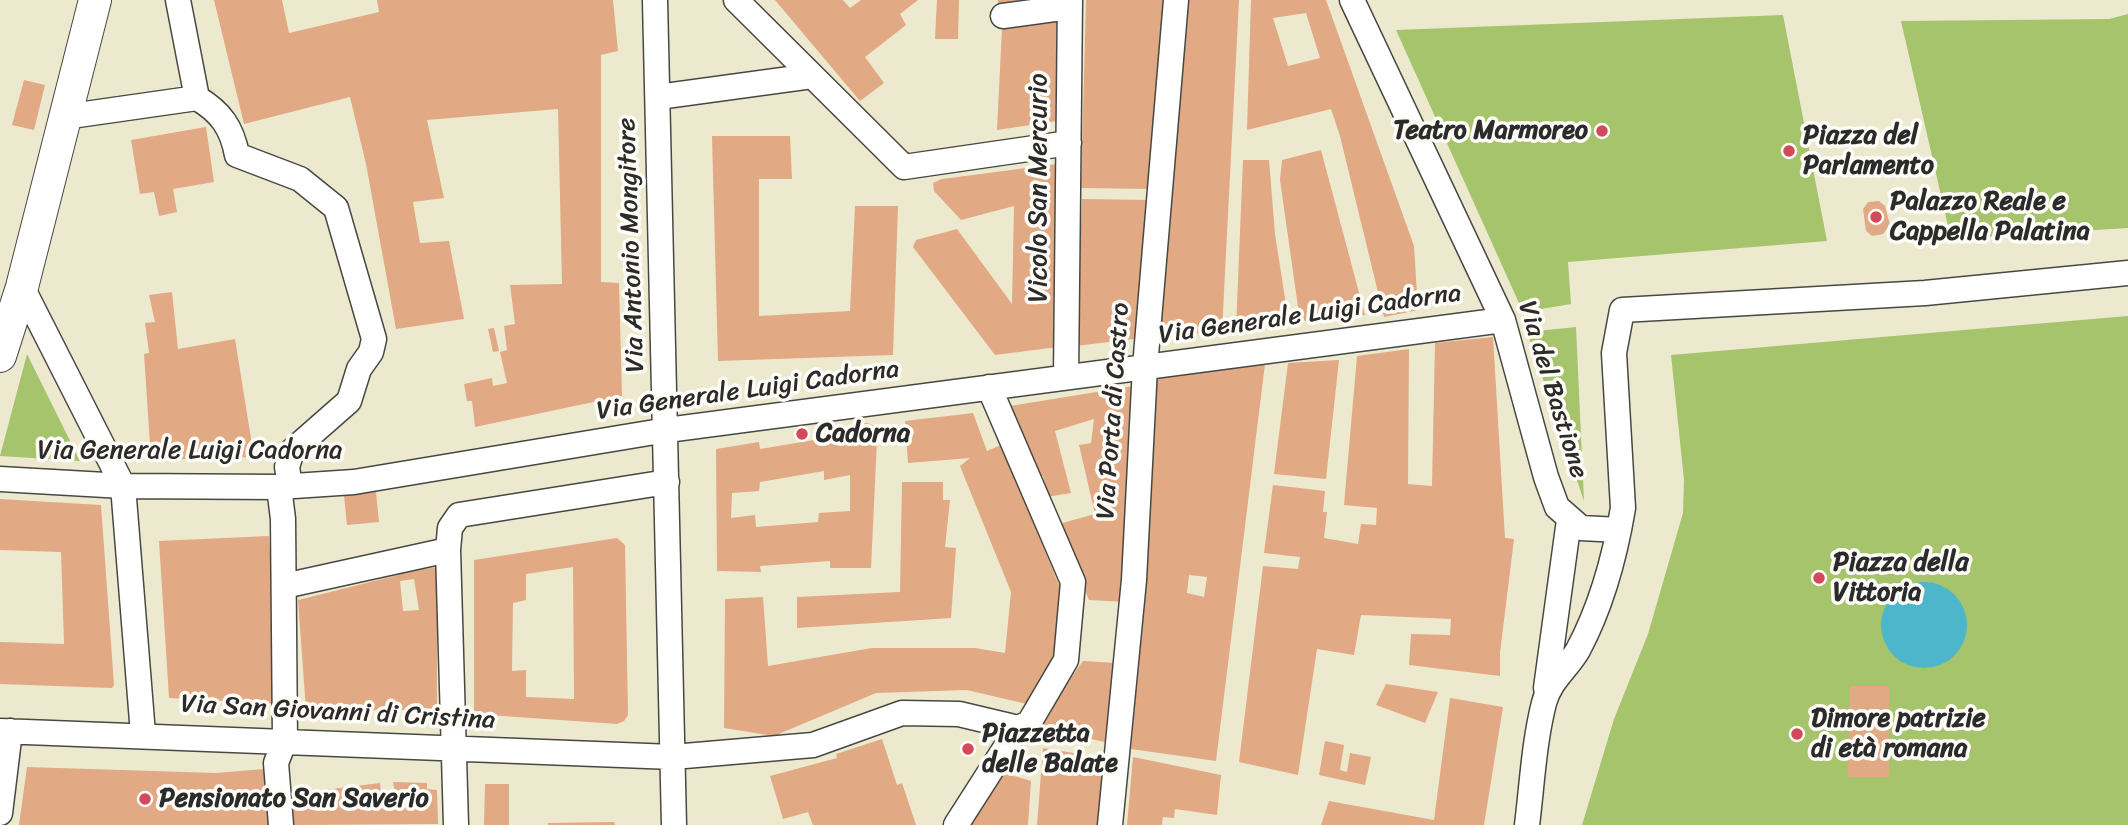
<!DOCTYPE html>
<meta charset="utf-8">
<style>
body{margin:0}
canvas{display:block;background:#ede9ce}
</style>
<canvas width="2128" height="825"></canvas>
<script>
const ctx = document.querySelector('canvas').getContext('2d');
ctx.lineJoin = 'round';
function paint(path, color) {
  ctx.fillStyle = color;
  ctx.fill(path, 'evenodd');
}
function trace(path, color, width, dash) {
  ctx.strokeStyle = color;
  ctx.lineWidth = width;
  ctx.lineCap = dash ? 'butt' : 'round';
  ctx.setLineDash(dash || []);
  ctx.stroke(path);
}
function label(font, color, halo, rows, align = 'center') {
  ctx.font = font + ' Sriracha,sans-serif';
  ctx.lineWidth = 7;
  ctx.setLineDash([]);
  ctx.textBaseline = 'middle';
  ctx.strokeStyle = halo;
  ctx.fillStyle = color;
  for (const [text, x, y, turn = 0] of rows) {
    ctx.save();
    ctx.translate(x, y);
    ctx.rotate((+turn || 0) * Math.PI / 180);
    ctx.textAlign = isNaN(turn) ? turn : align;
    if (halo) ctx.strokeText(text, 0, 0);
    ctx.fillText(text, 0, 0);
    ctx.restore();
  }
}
paint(new Path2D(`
 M2128 14V228L1951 239 1901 21 2109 19Z
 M1783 15 1827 241 1568 262 1571 304 1523 312 1396 30Z
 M2128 316V825H1582L1614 719 1648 634 1683 513 1684 480 1671 355Z
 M1576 327 1584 501 1527 332Z
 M27 354 80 461 0 456Z`), '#a6c46c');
paint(new Path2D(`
 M1881 625a43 43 0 1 1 86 0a43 43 0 1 1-86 0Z`), '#4db6ca');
paint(new Path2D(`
 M214 0H282L289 33 379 12 377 0H613L618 51 601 55V282L619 283 622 396 475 427 472 401H467L464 384 492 378 493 386 507 383 500 352 507 350 504 326 515 324 510 285 562 284 558 109 427 120 444 198 413 202 420 243 449 241 464 319 396 329 366 164 350 97 244 124Z
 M775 0H843L850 8 861 0H918L900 14 906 25 865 57 884 83 860 101Z
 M937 0H959L958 39H935Z
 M998 0H1039V2L998 5Z
 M1086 0H1167L1150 189 1081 188Z
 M1184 0H1239L1222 331 1159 337Z
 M1251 0H1326L1414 246 1418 310 1384 317 1340 136 1331 109 1247 130ZM1306 13 1320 58 1288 66 1273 18Z
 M1060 20 1057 121 997 130 1002 28Z
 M24 80 45 85 34 130 12 125Z
 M206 127 214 182 173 189 177 212 159 216 154 192 140 194 131 140Z
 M712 136H790L792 179H759V316L850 311 855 206H898L893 355 718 361Z
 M1321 150 1365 315 1300 321 1280 180 1282 160Z
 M1243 160H1269L1275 234 1289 324 1236 328Z
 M1057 164 1058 347 995 355 913 247 916 240 957 229 1012 304 1014 206 961 220 934 191 933 183 942 179Z
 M1082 199 1151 200 1142 338 1076 346Z
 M1879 201 1885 206 1890 225 1883 234 1872 236 1866 231 1863 209 1868 202Z
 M172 292 178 349 235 339 254 457 151 460 144 354 149 353 145 323 155 322 149 295Z
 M494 328 499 351 493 352 488 329Z
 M1493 337 1505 538 1514 539 1500 653V676L1409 665 1411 634 1450 635 1451 619 1361 615 1354 655 1317 649 1298 775 1239 762 1263 566 1298 569 1300 557 1264 553 1273 485 1325 491 1323 512H1327L1324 538 1358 544 1361 524 1376 525 1377 508 1344 505 1357 356 1409 349 1408 484 1432 486 1435 343Z
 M1339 360 1326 479 1274 474 1288 363Z
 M1265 364 1216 761 1131 749 1145 590 1157 373ZM1189 575 1207 577 1204 597 1187 593Z
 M1140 385 1126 602 1089 600 1059 524 1095 514 1079 445 1091 443 1094 419 1055 431 1071 493 1047 497 1043 476 1037 478 1010 406Z
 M973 413 987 451 1001 445 1061 590 1055 653 1031 705 967 690 876 693 774 736 724 728 725 599 763 597 768 666 872 648H975L1005 653 1011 592 960 466 970 458 908 463 905 421Z
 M867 423 876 426 877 440 871 568H830V561L760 566 761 572 717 571 716 449 759 442 760 449 826 438 824 430ZM824 471V480L850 475V511L819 513 818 522 756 527 755 515 731 518 732 493 759 491 760 482Z
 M902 482H943V500H950L945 547 956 548 951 618 797 628V597L900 592Z
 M376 492 379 522 347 525 344 495Z
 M0 499 101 505 114 685 112 688 0 684V642L64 644 61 552 0 550Z
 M269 536 278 704 169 698 159 541Z
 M617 538 625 545 628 715 624 721 617 724 474 714V560ZM573 567 574 699 526 697V670L512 671 513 603 526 600V574Z
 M437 567V704L434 710H306L298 600 398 575V573ZM414 579 419 610 403 611 400 581Z
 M1083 661 1116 663 1105 742 1036 727Z
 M1386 684 1438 692 1425 723 1376 705Z
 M1850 686H1889V777H1848Z
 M1450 698 1503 707 1484 825H1321L1329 801 1434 820Z
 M882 739 897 785 902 783 916 825H813L808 812 783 819 770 776 837 758 836 754Z
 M1325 741 1344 745 1340 770 1347 772 1350 753 1371 757 1365 785 1319 775Z
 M1043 748 1110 759 1104 825H1037Z
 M1133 757 1221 775 1217 815 1175 809 1174 818 1163 817 1162 825H1127Z
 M27 767 216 773 264 769 271 825H19Z
 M1001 772 1031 781 1028 825H970Z
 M393 782 427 783V789L437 790 438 824 293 825 291 794 380 783 382 801 396 798Z
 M485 784H509V825H484Z
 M614 822 615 825H548V823Z`), '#e1a984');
const minor = new Path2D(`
 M655 0 674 825
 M736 0 904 167 1069 143
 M1352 0 1503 320 1546 477 1557 507 1581 528 1619 530
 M1003 16 1069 7
 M658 97 812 76
 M197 98C221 112 232 128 237 155L300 179 336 208 374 339 371 352 359 369 349 401 292 451 287 467 290 486
 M64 117 197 98 178 0
 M22 287 123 486 143 734
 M1066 377 1070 0
 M989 387 1073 582 1066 660 1029 723 1018 728
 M0 479 123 486 279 487 354 482 667 430 1503 320
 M279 487 283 519 285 740 276 763 281 825
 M448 550 456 825
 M284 586 448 550 450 528 459 515 667 482
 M1546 688 1569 520
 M0 731 673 757 813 745 902 713 959 714 1018 728
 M0 813 10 731
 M956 825 1018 728
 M1110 825 1134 580 1145 367 1176 0
 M1527 825C1532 785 1534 742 1544 703 1550 680 1567 669 1578 650 1601 607 1615 556 1623 508L1614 353 1622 310 1925 293 2128 273`);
const tertiary = new Path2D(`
 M0 356 22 287 95 0`);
trace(minor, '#484843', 27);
trace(tertiary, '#484843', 34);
trace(minor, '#fff', 24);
trace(tertiary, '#fff', 32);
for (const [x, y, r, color] of [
 [1602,131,7,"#d1495b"],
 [1789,151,7,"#d1495b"],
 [1876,217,7,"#d1495b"],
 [802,434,7,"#d1495b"],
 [1819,578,7,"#d1495b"],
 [1797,734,7,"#d1495b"],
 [968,749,7,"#d1495b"],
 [145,799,7,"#d1495b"]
]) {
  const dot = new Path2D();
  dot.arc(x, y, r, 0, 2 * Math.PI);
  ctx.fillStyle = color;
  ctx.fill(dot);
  trace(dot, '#fdfcf7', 2.5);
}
label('bold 26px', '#2b2b2b', '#fdfcf7', [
 ["Teatro Marmoreo",1588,131,"right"],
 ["Piazza del",1803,136],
 ["Parlamento",1803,166],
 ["Palazzo Reale e",1890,202],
 ["Cappella Palatina",1890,232],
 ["Cadorna",816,434],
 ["Piazza della",1833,563],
 ["Vittoria",1833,593],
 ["Dimore patrizie",1811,719],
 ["di età romana",1811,749],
 ["Piazzetta",982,734],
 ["delle Balate",982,764],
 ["Pensionato San Saverio",159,799]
], 'left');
label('26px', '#2b2b2b', '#fdfcf7', [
 ["Vicolo San Mercurio",1039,188,-90],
 ["Via Antonio Mongitore",632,245,-92],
 ["Via Generale Luigi Cadorna",1310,315,-8],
 ["Via del Bastione",1552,390,73],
 ["Via Generale Luigi Cadorna",748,391,-8],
 ["Via Porta di Castro",1114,411,-86],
 ["Via Generale Luigi Cadorna",190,451],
 ["Via San Giovanni di Cristina",338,713,3]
]);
</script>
